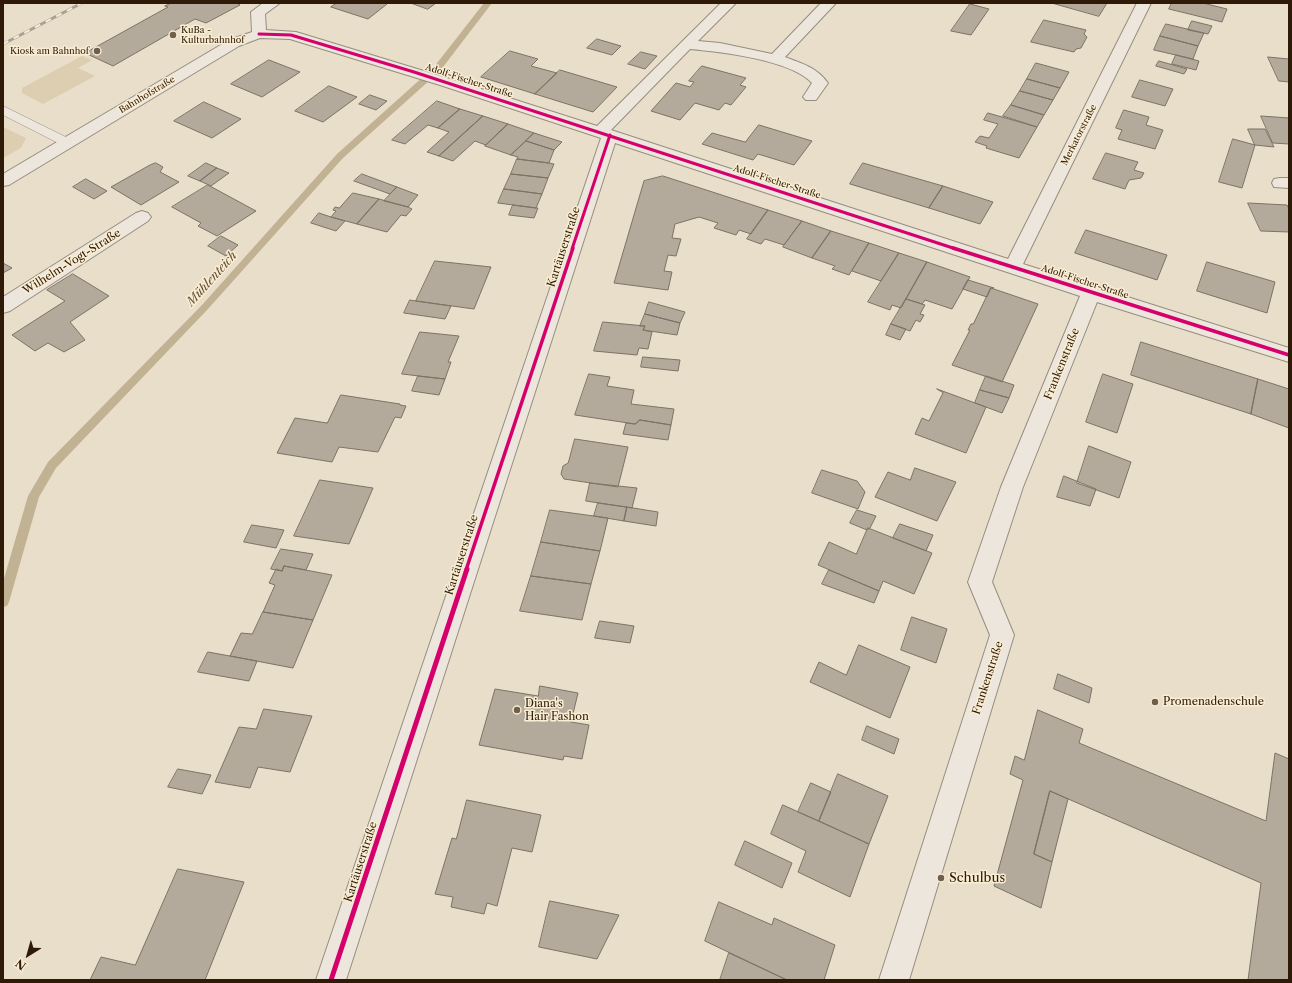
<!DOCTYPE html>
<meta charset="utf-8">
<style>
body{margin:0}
#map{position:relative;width:1292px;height:983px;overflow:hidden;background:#e9dec9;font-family:"Libre Caslon Text",serif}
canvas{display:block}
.frame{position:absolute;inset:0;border:4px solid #2f1a07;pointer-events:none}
.north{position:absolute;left:8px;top:935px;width:40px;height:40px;-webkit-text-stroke:3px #f9edd3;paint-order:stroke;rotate:217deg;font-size:11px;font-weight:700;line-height:16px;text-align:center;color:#2f1a07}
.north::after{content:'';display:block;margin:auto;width:14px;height:18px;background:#2f1a07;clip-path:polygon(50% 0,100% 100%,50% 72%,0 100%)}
</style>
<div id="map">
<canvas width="1292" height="983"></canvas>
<div class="frame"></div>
<div class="north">N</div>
</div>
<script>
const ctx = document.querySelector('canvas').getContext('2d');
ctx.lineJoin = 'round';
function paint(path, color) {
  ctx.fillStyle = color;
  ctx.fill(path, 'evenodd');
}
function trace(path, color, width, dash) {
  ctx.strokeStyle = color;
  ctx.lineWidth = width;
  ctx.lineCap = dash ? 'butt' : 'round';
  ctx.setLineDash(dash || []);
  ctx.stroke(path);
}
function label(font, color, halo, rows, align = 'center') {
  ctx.font = font + ' "Libre Caslon Text",serif';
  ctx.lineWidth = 3;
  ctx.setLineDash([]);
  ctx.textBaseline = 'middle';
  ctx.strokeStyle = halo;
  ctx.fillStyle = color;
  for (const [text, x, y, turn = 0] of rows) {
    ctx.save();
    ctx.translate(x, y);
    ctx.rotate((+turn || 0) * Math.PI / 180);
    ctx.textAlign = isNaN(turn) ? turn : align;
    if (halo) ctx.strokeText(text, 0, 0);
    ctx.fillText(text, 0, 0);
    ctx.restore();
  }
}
paint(new Path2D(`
 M82 56 92 60 78 68 95 76 43 104 22 93V88Z
 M3 127 26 138 21 148 3 158Z`), '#ddceb1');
paint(new Path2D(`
 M484 3H492L440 71 343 158 208 309 56 468 39 497 9 602 7 606 3 607V582L28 496 48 462 202 305 337 154 434 67Z`), '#c2b294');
const building = new Path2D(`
 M172 3H239L238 4 240 5 206 23 195 19 113 66 85 53 168 7 165 6Z
 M337 3H384L387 4 368 19 331 7Z
 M411 3H436L428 9Z
 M1052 3H1107L1099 16Z
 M1172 3H1203L1227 9 1222 22 1169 9Z
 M970 4 989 9 971 35 951 31Z
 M1044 20 1086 30 1084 34 1087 37 1081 48 1076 49 1074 52 1031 42Z
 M1192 21 1212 26 1208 34 1188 30Z
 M1166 24 1204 33 1198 46 1160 36Z
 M1160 36 1198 46 1193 59 1154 50Z
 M597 39 621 46 612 55 587 48Z
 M510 51 538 59 531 66 557 73 535 94 481 77Z
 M641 52 657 56 645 69 628 64Z
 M1176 55 1199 61 1196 70 1172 64Z
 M1268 57 1289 59V82L1279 81Z
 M269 60 300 72 262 97 231 84Z
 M1159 61 1187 69 1184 74 1156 66Z
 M1036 63 1069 72 1060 88 1027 79Z
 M702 66 746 78 740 85 746 87 731 105 725 103 719 110 695 103 680 120 651 111 676 83 690 87 694 82 689 81Z
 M560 70 617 87 593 112 535 94Z
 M1027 79 1060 88 1053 100 1020 91Z
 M1140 80 1173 89 1165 106 1132 97Z
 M329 86 357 97 323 122 295 111Z
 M1020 91 1053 100 1044 115 1011 105Z
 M370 95 387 101 376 110 359 104Z
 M437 101 460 109 438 128 428 125 405 144 392 140Z
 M204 102 241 119 212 138 174 121Z
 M1011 105 1044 115 1037 127 1003 116Z
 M460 109 483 116 439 156 427 152 449 132 438 128Z
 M1124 110 1149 117 1146 125 1163 130 1155 149 1118 139 1122 130 1116 128Z
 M988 113 1037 127 1019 158 986 148 987 146 975 142 980 136 989 138 998 124 984 120Z
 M483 116 508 124 486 145 475 141 453 161 439 156Z
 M1261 116 1289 118V144L1273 143Z
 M508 124 534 133 511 155 485 146Z
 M759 125 812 141 794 165 758 154 753 160 702 144 712 133 745 142Z
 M1248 129H1265L1274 147 1255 145Z
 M534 133 562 142 554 150 526 141Z
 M1233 139 1255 145 1242 188 1219 182Z
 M526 141 554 150 549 163 517 159 518 157 511 155Z
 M1106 153 1138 162 1134 170 1144 173 1141 178 1129 180 1125 189 1093 179Z
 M517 159 549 163 554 164 548 178 511 174Z
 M156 163 163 167 160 172 179 182 141 205 111 187 150 165Z
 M206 163 217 168 200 181 188 176Z
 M863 163 943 186 929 208 850 184Z
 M217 168 229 173 211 186 200 181Z
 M362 174 397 187 390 194 354 181Z
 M511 174 548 178 542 194 504 189Z
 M663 176 768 210 751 234 739 230 736 235 714 228 718 223 699 217 675 224 672 238 681 239 676 256 668 255 664 271 672 272 668 290 614 283 644 181Z
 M86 179 107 191 94 199 73 187Z
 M208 185 256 211 217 236 198 226 201 223 172 207Z
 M943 186 993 202 980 224 929 208Z
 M397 187 418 195 408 207 384 201Z
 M504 189 542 194 536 208 498 203Z
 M353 193 379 199 357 224 331 217 336 211 333 210 335 207 339 208Z
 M379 199 408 207 412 209 406 216 401 215 387 232 357 224Z
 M1248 203 1287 205 1289 209V232L1261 231Z
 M513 205 536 208H538L534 218 509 215Z
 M768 210 802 221 784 245 765 239 761 244 747 239Z
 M319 213 331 217 345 221 336 231 311 223Z
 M802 221 831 231 812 258 783 247Z
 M1086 230 1167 255 1157 280 1075 253Z
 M831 231 869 243 849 275 832 269 835 266 812 258Z
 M221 236 238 245 226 256 208 246Z
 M869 243 899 253 881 281 852 271Z
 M899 253 927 262 901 308 892 305 890 310 868 302Z
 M435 261 491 267 474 309 416 301Z
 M927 262 970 277 952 309 925 300 922 304 906 299Z
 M1207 262 1275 282 1267 313 1197 291Z
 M3 263 12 268 3 273Z
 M73 274 109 296 70 322 85 340 64 352 48 343 35 351 12 335 65 301 47 290Z
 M968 280 994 288H991L987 297 963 289Z
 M991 288 1038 304 1002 382 952 365 970 330H968L971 324H973Z
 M906 299 925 305 920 314 924 315 920 322 916 320 910 331 891 324Z
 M410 300 416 301 451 306 445 319 404 313Z
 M649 302 685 312 680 323 645 314Z
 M645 314 680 323 677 335 643 330 645 326H640Z
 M603 322 645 326 643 330 652 332 648 349 639 348 637 355 594 351Z
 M891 324 906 329 900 340 886 335Z
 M420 332 459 336 448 362H451L445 379 402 374Z
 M1141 342 1258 379 1251 414 1131 375Z
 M643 357 680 360 678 371 641 367Z
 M589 374 610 377 607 386 634 390 631 404 674 409 671 425 640 420 635 424 575 415Z
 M1103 374 1133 384 1117 433 1086 422Z
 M418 376 445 379 439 395 412 391Z
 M986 376 1014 385 1009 398 980 390Z
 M1258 379 1289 389V428L1251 414Z
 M937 389 986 407 966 453 915 434 922 418 929 421 943 393Z
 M980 390 1009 398 1002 413 975 403Z
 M341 395 400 404V405L406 406 401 418 395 417 378 452 339 447 332 462 277 453 295 418 327 423Z
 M640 420 671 425 668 440 623 434 626 423 635 424Z
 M575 439 628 447 618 487 564 479 561 474 563 466 568 463Z
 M1089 446 1131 462 1119 498 1077 483Z
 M915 468 956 482 937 521 875 497 888 472 910 480Z
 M822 470 857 481 865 492 858 509 812 493Z
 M1064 476 1096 489 1090 506 1057 497Z
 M320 480 373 488 349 544 294 536Z
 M590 483 637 488 632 508 586 501Z
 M598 503 627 507 624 521 594 516Z
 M627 507 658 512 656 526 624 521Z
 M550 510 608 518 600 551 541 542Z
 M857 510 876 516 870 528 867 530 850 523Z
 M900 524 933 535 926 551 893 538Z
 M252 525 284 530 276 548 244 542Z
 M868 528 932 553 914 594 883 581 879 591 818 565 829 542 856 554Z
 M541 542 600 551 591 584 531 576Z
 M281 549 313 554 306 570 284 566 282 571 271 569Z
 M284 566 332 575 313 620 263 612 275 585 269 583 276 569 282 571Z
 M829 570 879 591 874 603 822 584Z
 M531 576 591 584 582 620 520 611Z
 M263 612 313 620 293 668 230 656 241 633 252 634Z
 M912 617 947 629 936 663 901 650Z
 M600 621 634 626 630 643 595 638Z
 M859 645 910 667 890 718 810 682 819 662 846 675Z
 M208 652 230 656 257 661 249 681 198 672Z
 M1058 674 1092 688 1089 703 1054 689Z
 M540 686 578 693 571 722 589 725 582 759 564 756 563 760 479 745 495 689 538 696Z
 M264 709 312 716 290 772 258 767 250 788 215 782 239 727 256 729Z
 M1038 710 1083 729 1079 743 1266 821 1275 753 1289 759V980H1248L1261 883 1050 791 1034 854 1052 862 1041 908 994 886 1023 780 1010 774 1015 756 1024 760Z
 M867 726 899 739 894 754 862 740Z
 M178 769 211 775 202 794 168 787Z
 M838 774 888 796 869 844 819 821Z
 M811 783 831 792 819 821 798 812Z
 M1050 791 1068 799 1052 862 1034 854Z
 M467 800 541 815 532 852 512 848 497 906 487 903 484 914 451 907 453 897 435 894 452 838 456 839Z
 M783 805 869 844 850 897 798 872 806 851 771 834Z
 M745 841 792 863 782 888 735 865Z
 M178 869 244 882 205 980H90L101 957 135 965Z
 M550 901 619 915 597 959 539 947Z
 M719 902 772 925 774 918 835 945 824 980H787L705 941Z
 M729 953 787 980H720Z`);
paint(building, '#b3aa9b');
trace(building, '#7c7365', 1);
const service = new Path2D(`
 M3 106 72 140 74 143 72 146H64L3 115Z`);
const minor = new Path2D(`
 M263 3H280L265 14 266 30 296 32 450 79 597 126 721 3H736L698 41 720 43 772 54 821 3H836L785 57C803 64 816 67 828 83L816 100H806L803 97 812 83C791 60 722 52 690 49L611 130 1008 259 1137 3H1151L1023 264 1289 348V362L1097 302 1023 487 992 582 1014 635 909 980H879L990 635 968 582 1001 487 1080 296 615 143 346 980H316L601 138 440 85 290 39 260 38 239 46 9 185 3 186V174L229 40 252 32 251 12Z
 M1280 178H1289V188L1274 187 1272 183 1274 179Z
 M142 211 148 213 151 217 148 221 10 311 3 313V297L136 213Z`);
trace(service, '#968d7f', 1);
trace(minor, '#968d7f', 2);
paint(service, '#ece6dc');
paint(minor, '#ece6dc');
const rail = new Path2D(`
 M3 44 82 3`);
trace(rail, '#a7a197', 3);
trace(rail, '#f9edd3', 2, [6]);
trace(new Path2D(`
 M259 34 291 35 414 72 956 249
 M572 249 610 135`), '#d6006c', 3);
trace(new Path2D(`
 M953 248 1289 355
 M466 570 573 248`), '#d6006c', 3.5);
trace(new Path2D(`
 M331 980 467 569`), '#d6006c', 5);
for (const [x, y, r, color] of [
 [173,35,4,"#705f4b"],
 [97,51,4,"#705f4b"],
 [1155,702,4,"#705f4b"],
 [517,710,4,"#705f4b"],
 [941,878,4,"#705f4b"]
]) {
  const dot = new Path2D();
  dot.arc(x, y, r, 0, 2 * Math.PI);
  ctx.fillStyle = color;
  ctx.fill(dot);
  trace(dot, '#f9edd3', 1.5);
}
label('9px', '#2f1a07', '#f9edd3', [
 ["KuBa -",181,30],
 ["Kulturbahnhof",181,40],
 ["Kiosk am Bahnhof",89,51,"right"]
], 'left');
label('9px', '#2f1a07', '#f9edd3', [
 ["Adolf-Fischer-Straße",469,81,18],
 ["Bahnhofstraße",147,95,-31],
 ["Merkatorstraße",1079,135,-63],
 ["Adolf-Fischer-Straße",777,182,18],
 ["Adolf-Fischer-Straße",1085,282,18]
]);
label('11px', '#2f1a07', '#f9edd3', [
 ["Kartäuserstraße",564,247,-72],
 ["Wilhelm-Vogt-Straße",72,262,-32],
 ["Frankenstraße",1062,364,-68],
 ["Kartäuserstraße",462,555,-72],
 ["Frankenstraße",988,678,-72],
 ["Kartäuserstraße",361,862,-72]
]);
label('11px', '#2f1a07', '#f9edd3', [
 ["Promenadenschule",1163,702],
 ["Diana's",525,704],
 ["Hair Fashon",525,717]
], 'left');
label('italic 12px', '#634f37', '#f9edd3', [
 ["Mühlenteich",212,279,-48]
]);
label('13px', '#2f1a07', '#f9edd3', [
 ["Schulbus",949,878]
], 'left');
</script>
